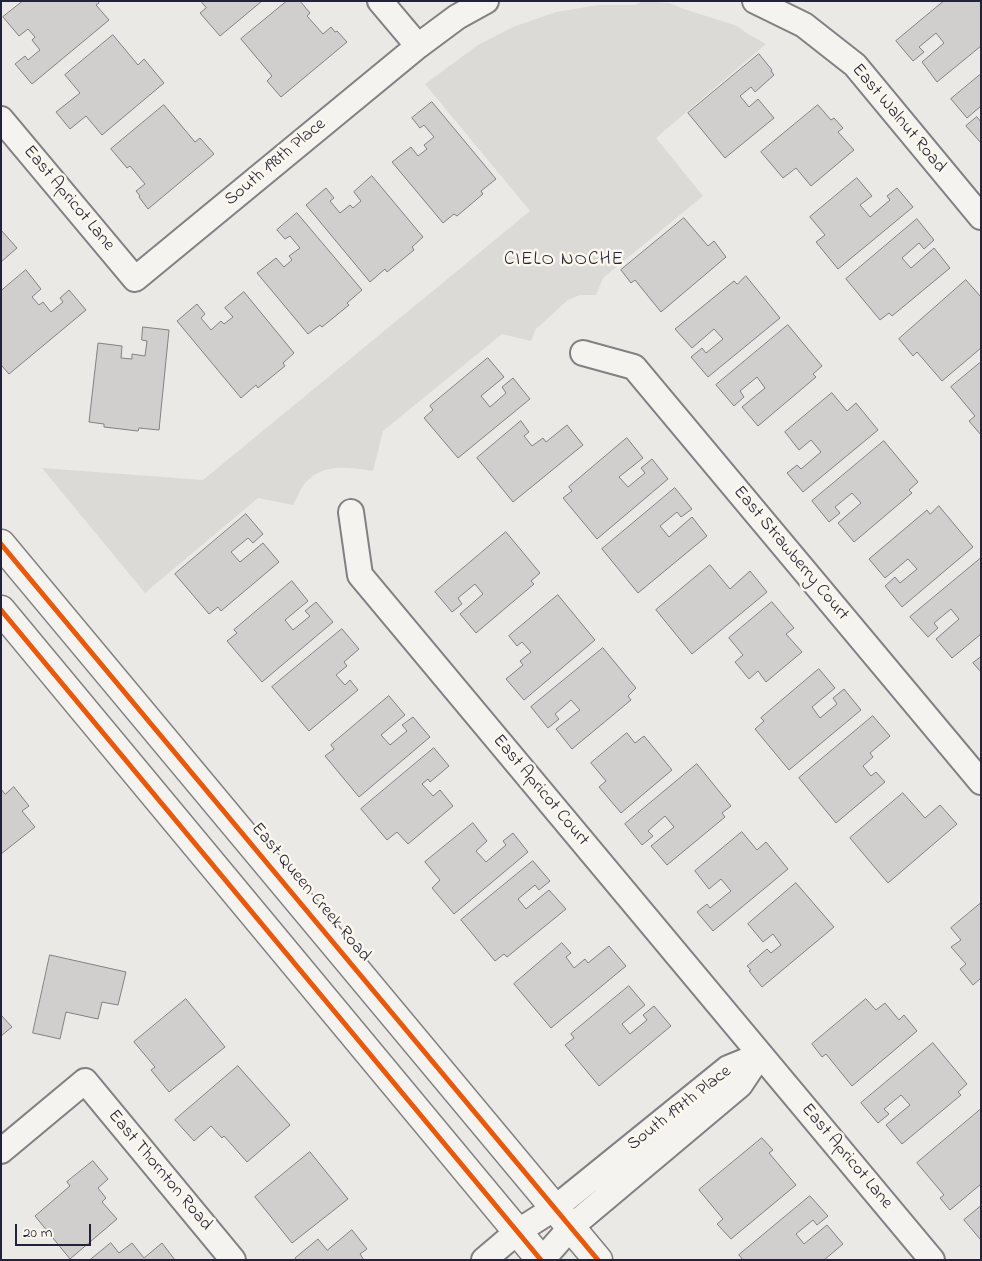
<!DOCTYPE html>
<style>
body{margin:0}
#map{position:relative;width:982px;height:1261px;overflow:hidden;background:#ebe9e5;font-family:"Indie Flower",sans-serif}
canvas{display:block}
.frame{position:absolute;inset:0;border:2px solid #22223b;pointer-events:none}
.scale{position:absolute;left:15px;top:1224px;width:76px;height:22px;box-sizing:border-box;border:2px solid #22223b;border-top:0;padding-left:6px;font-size:15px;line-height:18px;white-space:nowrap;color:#22223b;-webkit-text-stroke:4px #fbf7ec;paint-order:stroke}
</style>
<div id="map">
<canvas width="982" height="1261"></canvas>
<div class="frame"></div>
<div class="scale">20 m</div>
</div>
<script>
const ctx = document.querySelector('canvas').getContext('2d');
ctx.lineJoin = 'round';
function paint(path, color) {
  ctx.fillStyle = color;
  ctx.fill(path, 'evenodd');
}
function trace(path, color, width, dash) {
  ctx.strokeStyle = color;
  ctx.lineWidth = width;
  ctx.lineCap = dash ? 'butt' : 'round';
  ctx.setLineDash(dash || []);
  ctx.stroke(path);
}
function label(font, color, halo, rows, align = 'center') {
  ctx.font = font + ' "Indie Flower",sans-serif';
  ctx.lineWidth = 5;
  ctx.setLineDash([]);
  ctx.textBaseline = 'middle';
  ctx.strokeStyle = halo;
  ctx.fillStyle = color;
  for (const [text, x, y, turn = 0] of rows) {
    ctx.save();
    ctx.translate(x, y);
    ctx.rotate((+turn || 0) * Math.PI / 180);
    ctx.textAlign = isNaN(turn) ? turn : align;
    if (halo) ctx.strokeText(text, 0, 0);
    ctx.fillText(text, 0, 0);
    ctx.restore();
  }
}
paint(new Path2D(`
 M643 1 669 3 684 9 737 26 748 34 766 44 656 138 703 196 603 278 596 295H580L568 300 536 329 531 341 502 334 383 431 373 471C347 467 320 462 302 487 299 493 296 499 293 505L258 498 145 593 42 468 203 480 530 211 425 84 478 45 513 27 556 12 598 5H635Z`), '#dcdad6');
const building = new Path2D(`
 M23 1H98L99 3 96 5 109 20 32 84 15 64 25 56 28 60 40 50 32 40 35 37 28 29 19 36 3 17Z
 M201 1H262L220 36 200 13 206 8Z
 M287 1H300L310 13 307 16 323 34 331 27 335 32 337 31 347 42 281 97 267 81 272 76 241 39Z
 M944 1H981V46L937 82 922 62 944 43 936 33 919 47 924 52 913 61 896 41Z
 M113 35 138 65 144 59 164 83 102 135 86 116 70 129 56 112 80 93 65 75Z
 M759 54 772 70 771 71 774 75 755 92 751 87 740 96 749 107 758 99 774 118 725 158 688 113Z
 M981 74V106L967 118 951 99Z
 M432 102 496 179 481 191 483 194 457 216 454 214 443 223 392 162 411 147 418 156 427 149 424 145 434 137 424 125 420 128 412 118Z
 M164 105 195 142 200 138 214 154 148 209 139 197 140 196 136 191 145 184 130 166 127 168 111 149Z
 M818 105 831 120 834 118 843 128 838 132 854 150 811 186 796 168 783 178 761 152Z
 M977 117 981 122V143L966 126Z
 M372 176 423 237 412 247 414 250 387 272 385 269 370 282 306 205 326 188 334 198 330 201 340 213 350 205 353 208 361 201 354 192Z
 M857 178 872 196 860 205 870 217 890 200 887 196 897 188 913 207 838 269 816 242 825 235 810 217Z
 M297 213 362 290 347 303 349 305 322 327 320 325 308 334 257 273 276 258 284 267 292 260 289 256 300 248 290 236 285 239 277 230Z
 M684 218 708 246 714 241 726 257 661 312 635 280 631 283 621 270Z
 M917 219 934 240 924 249 919 243 902 258 911 268 934 248 950 268 892 316 889 313 880 320 846 279Z
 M1 230 17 248 1 262Z
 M26 270 41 289 32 297 39 305 43 302 51 312 63 302 60 298 69 290 86 310 9 374 1 365V291Z
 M746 276 780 318 708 377 691 357 702 348 706 353 723 339 714 329 692 348 675 329 734 281 737 284Z
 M966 280 981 297V348L942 381 917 352 913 356 899 339Z
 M244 292 294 353 283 363 285 366 258 388 256 385 241 398 177 321 197 304 205 314 201 318 211 330 221 321 224 324 233 317 225 308Z
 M788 325 822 366 813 374 816 377 758 426 742 407 765 388 757 377 740 391 744 397 734 406 716 385Z
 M143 327 169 330 159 430 139 428 138 431 104 427V424L89 422 98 343 122 346 121 358 132 359V354L145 356 147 341 142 340Z
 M488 358 504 377 481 396 490 407 506 393 502 387 513 378 530 399 458 458 424 418 433 410 430 406Z
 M981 362V435L969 421 975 416 951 387Z
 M832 393 847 411 856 403 878 430 803 492 787 473 797 465 801 469 821 452 811 440 799 450 785 432Z
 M521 421 529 432 524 436 532 446 543 438 546 442 567 425 583 445 513 502 477 458Z
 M627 438 643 458 619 477 628 487 645 473 641 468 652 459 668 479 597 539 563 498 572 491 569 487Z
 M884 441 918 482 909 490 912 493 854 542 838 523 861 503 852 493 835 507 840 513 829 522 812 501Z
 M675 488 692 509 681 517 677 512 660 526 669 537 692 517 707 536 638 593 602 549Z
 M939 506 973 547 902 607 885 586 895 577 900 583 917 569 908 559 885 578 869 559 927 510 930 514Z
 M246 514 263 534 253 543 248 538 231 552 240 562 263 543 279 562 221 611 218 607 209 614 175 574Z
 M506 532 540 573 531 581 534 584 476 633 460 614 483 594 475 584 458 598 462 604 452 612 435 592Z
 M981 558V634L952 658 936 639 959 619 951 609 934 623 938 628 928 637 910 617Z
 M710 565 730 589 750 571 767 592 692 654 656 610Z
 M292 581 308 601 285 620 293 630 310 616 305 611 316 602 333 622 262 682 227 641 237 633 234 630Z
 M558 595 595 640 524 700 506 679 523 665 520 661 531 652 522 642 517 646 509 636Z
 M772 602 794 628 786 634 802 652 766 682 758 671 749 679 735 662 743 655 729 638Z
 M342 629 359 649 344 662 347 666 336 675 345 685 350 680 358 690 309 731 272 687Z
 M603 648 636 688 628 696 631 700 572 749 556 729 580 710 571 700 555 714 559 719 548 728 531 707Z
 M981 657V672L973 663Z
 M819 669 835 688 812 707 820 718 837 704 833 698 844 689 861 710 789 770 755 729 764 721 761 718Z
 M389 696 405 715 381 735 390 745 407 731 402 725 413 717 430 737 359 797 325 756 334 749 331 745Z
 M873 716 890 736 870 753 873 757 863 766 871 776 876 772 885 782 836 823 799 778Z
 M627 733 635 743 644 736 672 770 621 813 599 787 606 781 591 763Z
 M434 748 449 766 430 782 428 779 422 784 433 796 440 790 453 806 408 844 397 832 387 840 361 809Z
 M697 764 731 806 722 813 725 817 667 865 651 846 674 827 665 816 648 831 653 836 642 845 625 824Z
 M14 787 29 806 22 811 35 827 1 854V789L5 794Z
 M903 793 925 818 940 805 957 824 888 883 850 838Z
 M473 823 487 841 476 851 486 862 506 845 503 841 513 833 528 852 454 914 432 888 440 880 425 862Z
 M742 832 757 850 766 842 788 869 713 931 697 912 707 904 710 908 731 891 721 879 709 889 695 871Z
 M533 861 550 881 539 890 535 885 518 899 526 909 549 890 566 909 507 957 504 954 495 961 461 920Z
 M796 883 834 927 762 987 749 971 751 970 747 966 767 949 771 953 781 945 773 934 763 942 748 924Z
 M981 903V978L973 985 960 969 966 964 951 947 961 940 951 928Z
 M562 943 571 953 566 957 574 968 585 959 588 963 609 946 626 966 551 1028 514 984Z
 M50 955 126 972 118 1005 102 1002 98 1019 66 1012 60 1039 33 1033Z
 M629 986 645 1005 622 1024 630 1034 647 1020 643 1015 654 1006 671 1026 599 1086 565 1045 574 1038 571 1034Z
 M186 999 225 1047 169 1092 151 1070 155 1067 134 1042Z
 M866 999 876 1010 885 1003 899 1020 904 1015 917 1031 852 1086 826 1054 822 1057 812 1044Z
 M1 1015 12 1027 1 1036Z
 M933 1043 967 1084 958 1092 961 1095 902 1144 886 1125 910 1105 901 1095 884 1109 889 1114 878 1123 861 1103Z
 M238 1066 290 1125 247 1162 224 1136 222 1138 211 1126 194 1141 175 1120Z
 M981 1109V1184L950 1210 940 1198 944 1195 917 1163Z
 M762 1138 773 1150 769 1153 796 1185 731 1239 717 1224 723 1219 699 1190Z
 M310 1152 348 1199 292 1243 255 1197Z
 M93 1161 108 1179 98 1188 106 1198 102 1202 117 1219 70 1259 35 1216 70 1186 67 1182Z
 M810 1196 828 1216 817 1225 813 1220 796 1234 804 1244 827 1225 843 1244 824 1260H743L739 1255Z
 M981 1206V1239H980L964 1220Z
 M352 1230 367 1249 360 1254 364 1260H296L295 1258 318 1239 327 1250Z
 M111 1243 119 1253 132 1243 144 1258 162 1243 175 1260H90Z`);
paint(building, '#d1cfcd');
trace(building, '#818083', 1);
const street = new Path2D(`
 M380 1 418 46
 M755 1 804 25 855 65 981 217
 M1 119 135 279 418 46 457 17 486 1
 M583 353 634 367 981 782
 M351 512 360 575 932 1260
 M1 1151 85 1081 233 1260
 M484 1260 517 1232 555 1208 728 1068 760 1055
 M542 1260 571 1227 740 1085 760 1055`);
const primary = new Path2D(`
 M1 544 598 1260
 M1 610 541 1260`);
trace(street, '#818083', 28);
trace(primary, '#818083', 31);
trace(street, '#f4f3ef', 24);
trace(primary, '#f4f3ef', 28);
trace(new Path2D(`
 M1 544 598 1260
 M1 610 541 1260`), '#e8590c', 5);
label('18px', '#22223b', '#fbf7ec', [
 ["East Walnut Road",898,119,50],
 ["South 198th Place",276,163,-40],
 ["East Apricot Lane",68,199,50],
 ["East Strawberry Court",790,554,50],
 ["East Apricot Court",540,791,50],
 ["East Queen Creek Road",310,893,50],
 ["South 197th Place",680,1109,-38],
 ["East Apricot Lane",846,1157,50],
 ["East Thornton Road",159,1171,50]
]);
ctx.letterSpacing = '1px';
label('19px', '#22223b', '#fbf7ec', [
 ["CIELO NOCHE",564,261]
]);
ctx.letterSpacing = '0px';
</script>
